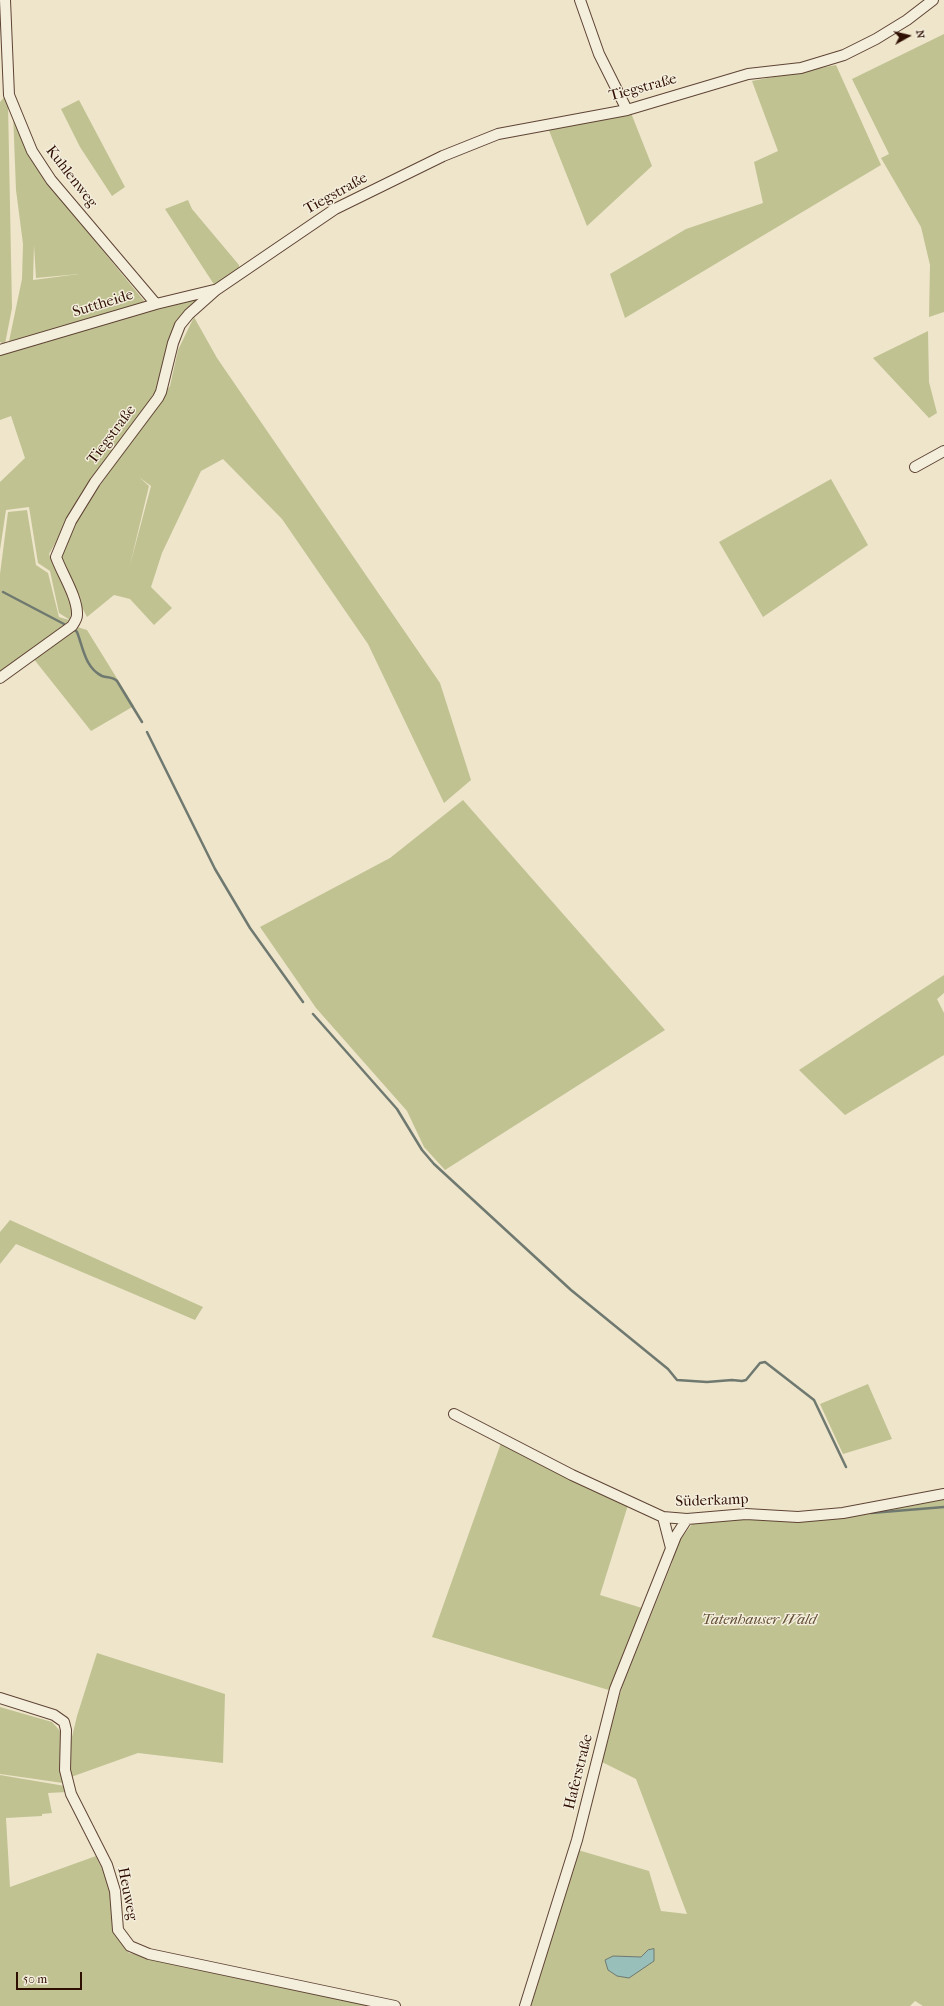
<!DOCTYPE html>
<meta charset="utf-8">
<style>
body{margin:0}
#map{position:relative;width:944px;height:2006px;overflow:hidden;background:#eee5cb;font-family:"IM FELL French Canon",serif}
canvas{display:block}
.north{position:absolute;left:888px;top:16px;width:40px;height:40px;-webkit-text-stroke:3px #f4eedd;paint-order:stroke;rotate:82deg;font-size:11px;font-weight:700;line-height:16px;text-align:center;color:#2f0f02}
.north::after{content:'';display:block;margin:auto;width:14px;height:18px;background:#2f0f02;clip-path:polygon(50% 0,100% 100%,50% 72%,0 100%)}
.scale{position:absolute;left:16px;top:1972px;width:66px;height:18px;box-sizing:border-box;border:2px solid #2f0f02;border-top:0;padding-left:5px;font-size:12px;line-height:14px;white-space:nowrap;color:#2f0f02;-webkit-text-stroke:3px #f4eedd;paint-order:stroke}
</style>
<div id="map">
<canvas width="944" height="2006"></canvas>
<div class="north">N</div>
<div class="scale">50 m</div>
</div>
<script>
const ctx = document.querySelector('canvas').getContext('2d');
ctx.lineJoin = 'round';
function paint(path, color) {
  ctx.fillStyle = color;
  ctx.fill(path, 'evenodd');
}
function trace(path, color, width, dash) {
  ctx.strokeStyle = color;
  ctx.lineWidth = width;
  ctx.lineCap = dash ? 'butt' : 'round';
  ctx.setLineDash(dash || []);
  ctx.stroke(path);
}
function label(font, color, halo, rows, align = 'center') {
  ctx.font = font + ' "IM FELL French Canon",serif';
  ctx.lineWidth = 3;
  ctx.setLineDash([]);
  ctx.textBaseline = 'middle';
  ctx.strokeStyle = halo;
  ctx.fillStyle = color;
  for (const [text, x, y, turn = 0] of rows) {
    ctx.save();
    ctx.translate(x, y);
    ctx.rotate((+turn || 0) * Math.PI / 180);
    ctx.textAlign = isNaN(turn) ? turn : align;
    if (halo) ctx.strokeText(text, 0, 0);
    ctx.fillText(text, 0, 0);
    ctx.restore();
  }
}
paint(new Path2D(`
 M944 34V312L929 317 930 265 921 227 881 158 889 154 852 79Z
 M836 65 881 165 625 318 610 274 686 229 763 203 754 162 778 151 752 81Z
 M6 95 8 103 12 308 5 344 0 342V102Z
 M79 100 125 187 112 196 80 147 61 109Z
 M13 112 48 184 149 307 201 298 188 312 163 385 92 480 49 554 72 605 70 620 59 613 50 571 38 563 29 507 6 510 0 550V482L25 458 11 416 0 420V349L7 351 22 279 23 244 16 190ZM34 245 36 278 79 274 33 280Z
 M631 113 652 166 587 226 548 128Z
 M188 200 192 209 239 265V270L215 286 165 209Z
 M194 317 217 358 440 683 471 780 444 803 368 644 282 519 223 459 201 471 162 553 151 587 172 608 154 625 130 599 114 595 87 617 64 573 59 558 74 522 170 386 178 350ZM139 477 151 486 130 565 149 486Z
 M928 331 929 382 937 413 929 418 873 358Z
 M831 479 868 545 763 617 719 542Z
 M27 510 36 565 48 573 59 617 69 620 59 631 0 674V574L8 512Z
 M77 627 87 630 134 706 91 731 33 658Z
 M463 800 665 1030 445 1170 424 1147 407 1111 316 1008 260 927 390 858Z
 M944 975V993L937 999 944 1013V1055L845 1115 799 1070Z
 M10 1220 203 1307 195 1320 16 1244 0 1264V1232Z
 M868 1384 892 1439 843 1454 820 1404Z
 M501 1443 628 1505 600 1595 642 1608 612 1691 432 1637Z
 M944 1498V2006H923L915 2001 910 2006H531L578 1850 649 1871 661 1911 687 1914 636 1779 598 1760 624 1682 672 1563 676 1545 693 1523 748 1517 796 1522Z
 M97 1653 225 1694 223 1763 138 1753 71 1777 70 1745 77 1716Z
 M0 1707 52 1722 61 1732 63 1783 0 1774Z
 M0 1775 65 1786 67 1792 48 1793 52 1813 42 1814V1816L6 1818 10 1887 96 1856C100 1866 107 1877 111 1887 118 1910 111 1934 129 1953L381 2006H0Z`), '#c0c292');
const water = new Path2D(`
 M654 1949V1961L629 1978 617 1976 608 1970 605 1960 613 1956 641 1957 648 1950Z`);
paint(water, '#99bfba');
trace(water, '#6f7970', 1);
trace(new Path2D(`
 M3 592 64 624
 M75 630 77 632C83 647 85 668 102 676 108 678 113 677 117 681L142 722
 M147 732 215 869 250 928 303 1002
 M313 1014 397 1109 422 1150 434 1164 571 1290 668 1369 677 1380 707 1382 732 1380 742 1381 746 1380 760 1363 765 1362 814 1400 846 1467
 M871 1513 944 1507`), '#6f7970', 2.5);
const minor = new Path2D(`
 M5 0 9 95 32 151 51 180 156 304
 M580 0 599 54 627 110
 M0 350 156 304 214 290
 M915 467 944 451
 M0 678 72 626C74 623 77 619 77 615 78 598 62 574 56 557L71 521 95 482 158 398 161 392 173 343 180 325 189 314 216 290 335 209 443 156 498 134 627 110 748 74 801 68 844 55 876 39 907 20 933 0
 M454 1414 572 1475 663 1517 687 1519 746 1514 798 1517 843 1513 944 1494
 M663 1517 671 1548
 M0 1698 54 1715 64 1722 66 1730 65 1770 71 1794 107 1865 115 1891 118 1930 130 1946 149 1954 395 2006
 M525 2006 577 1840 615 1689 676 1536 687 1519`);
trace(minor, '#5f4434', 12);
trace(minor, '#f4eedd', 10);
label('15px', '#2f0f02', '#f4eedd', [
 ["Tiegstraße",643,88,-15],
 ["Kuhlenweg",71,177,52],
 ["Tiegstraße",336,194,-29],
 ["Suttheide",103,304,-17],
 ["Tiegstraße",112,435,-53],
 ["Süderkamp",712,1501,-2],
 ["Haferstraße",579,1772,-76],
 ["Heuweg",127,1894,79]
]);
label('italic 15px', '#624e34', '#f4eedd', [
 ["Tatenhauser Wald",759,1620]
]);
</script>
